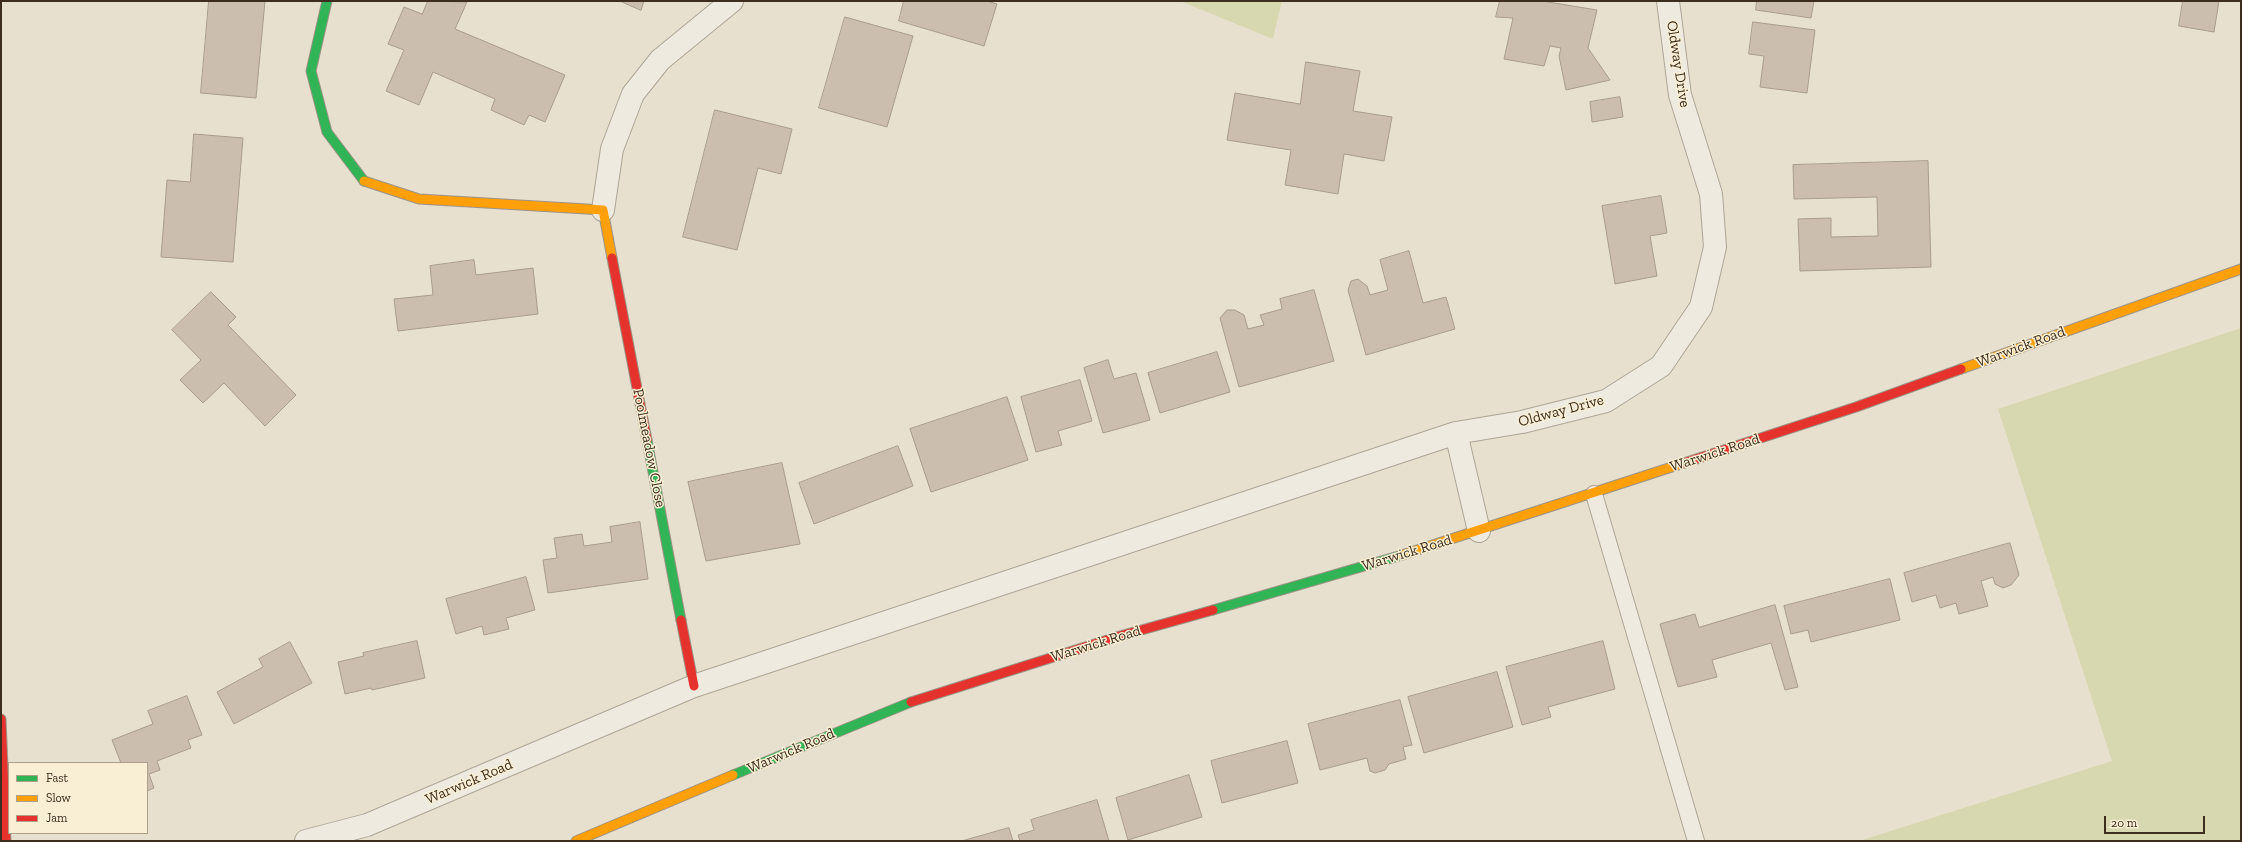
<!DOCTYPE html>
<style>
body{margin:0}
#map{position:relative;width:2242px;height:842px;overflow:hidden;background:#e8e0ce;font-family:"Zilla Slab",serif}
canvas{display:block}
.frame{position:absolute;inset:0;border:2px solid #3d2d1e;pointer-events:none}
.legend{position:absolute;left:8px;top:762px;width:140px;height:72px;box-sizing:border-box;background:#f8efd4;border:1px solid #ada18b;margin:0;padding:5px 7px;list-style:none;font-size:12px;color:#3d2d1e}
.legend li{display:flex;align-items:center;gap:8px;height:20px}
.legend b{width:20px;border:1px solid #ada18b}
.scale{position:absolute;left:2104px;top:816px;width:101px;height:18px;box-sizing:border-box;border:2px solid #3d2d1e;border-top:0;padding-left:5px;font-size:12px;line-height:14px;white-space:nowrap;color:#3d2d1e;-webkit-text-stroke:3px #f8efd4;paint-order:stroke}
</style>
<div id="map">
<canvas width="2242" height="842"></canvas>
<div class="frame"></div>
<ul class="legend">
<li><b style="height:5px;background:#30b455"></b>Fast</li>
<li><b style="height:5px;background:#ff9f0a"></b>Slow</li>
<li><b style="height:5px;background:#e5322d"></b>Jam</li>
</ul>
<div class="scale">20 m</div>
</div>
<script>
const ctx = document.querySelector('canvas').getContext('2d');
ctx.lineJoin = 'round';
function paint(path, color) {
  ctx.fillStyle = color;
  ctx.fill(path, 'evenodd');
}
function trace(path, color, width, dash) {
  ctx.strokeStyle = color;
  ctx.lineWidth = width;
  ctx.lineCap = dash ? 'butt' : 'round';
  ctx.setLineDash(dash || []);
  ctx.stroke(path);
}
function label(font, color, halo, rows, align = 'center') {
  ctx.font = font + ' "Zilla Slab",serif';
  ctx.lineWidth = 3;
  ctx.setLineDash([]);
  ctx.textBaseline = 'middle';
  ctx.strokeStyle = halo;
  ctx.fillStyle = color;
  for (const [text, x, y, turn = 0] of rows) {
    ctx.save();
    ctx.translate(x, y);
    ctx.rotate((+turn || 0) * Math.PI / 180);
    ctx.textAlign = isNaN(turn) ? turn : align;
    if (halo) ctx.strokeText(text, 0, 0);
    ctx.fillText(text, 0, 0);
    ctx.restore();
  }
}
paint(new Path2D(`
 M1180 1H1282L1273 39Z
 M2241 328V841H1859L2112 761 1998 409Z`), '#d7d8b0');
const building = new Path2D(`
 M209 1H265L256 98 201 93Z
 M428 1 467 2 455 29 565 75 545 122 529 115 524 125 491 110 495 99 433 72 419 105 386 91 404 50 388 44 404 7 422 14Z
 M620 1H644L641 10Z
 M904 1H987L997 4 984 46 899 21Z
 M1500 1H1542L1597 10 1588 48 1610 80 1566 90 1559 56 1561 48 1550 46 1544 66 1504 59 1513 18 1496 17Z
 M1757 1H1814L1811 18 1756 10Z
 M2183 1H2219L2214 32 2179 26Z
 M845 17 913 36 887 127 819 108Z
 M1753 22 1815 30 1807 93 1760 87 1764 56 1749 54Z
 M1306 62 1360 71 1353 111 1392 117 1384 161 1344 154 1338 194 1285 185 1291 150 1227 140 1235 93 1300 104Z
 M1620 97 1623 117 1592 122 1590 102Z
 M715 110 792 129 781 174 758 168 737 250 683 237Z
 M194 134 243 138 233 262 161 257 167 180 190 182Z
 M1928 161 1931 267 1800 271 1798 219 1831 218V237L1878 236 1877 197 1794 199 1793 165Z
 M1661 196 1667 233 1650 236 1657 276 1615 284 1602 206Z
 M1409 251 1423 303 1446 297 1455 329 1366 355 1348 290 1351 281 1358 279 1367 286 1370 295 1388 290 1380 260Z
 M474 260 476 275 533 268 538 314 398 331 394 299 433 295 430 266Z
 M1314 290 1334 361 1239 387 1220 318 1227 310H1235L1244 315 1248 329 1264 325 1260 315 1282 309 1280 299Z
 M211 292 236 317 228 325 296 395 265 426 224 383 203 403 180 380 201 360 172 330Z
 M1217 352 1230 392 1160 413 1148 373Z
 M1108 360 1114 379 1136 373 1150 420 1103 433 1084 368Z
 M1080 380 1092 421 1058 431 1062 445 1036 452 1021 397Z
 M1007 397 1028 460 931 492 910 429Z
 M898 446 913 486 814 524 799 483Z
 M782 463 800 544 706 561 688 482Z
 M640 522 648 579 548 593 543 560 557 558 554 538 582 534 584 546 612 542 610 527Z
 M2010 543 2019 575 2011 585 2003 588 1995 584 1993 577 1981 581 1988 606 1959 614 1956 603 1940 608 1936 595 1912 602 1904 573Z
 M526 577 535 610 506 618 509 629 484 635 482 626 456 634 446 599Z
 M1890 579 1900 620 1811 642 1808 630 1791 634 1784 606Z
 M1775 605 1798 687 1785 690 1771 643 1712 660 1717 677 1678 687 1660 624 1695 614 1699 627Z
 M417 641 425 678 372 690 371 688 345 694 338 662 364 656 363 653Z
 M1603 641 1615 689 1548 707 1551 717 1522 725 1506 667Z
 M290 642 312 683 234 724 217 692 263 667 259 659Z
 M1497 672 1513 727 1424 753 1408 697Z
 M187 696 202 735 188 740 191 748 157 761 160 770 149 774 154 788 147 791V763H121L112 740 153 724 148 711Z
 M1400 700 1412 745 1403 747 1406 759 1389 764 1385 770 1375 773 1370 771 1367 758 1320 770 1308 724Z
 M1287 741 1298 783 1222 803 1211 761Z
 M1189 775 1202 817 1128 840 1116 798Z
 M1097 800 1109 841H1020L1018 835 1034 830 1031 820Z
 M1009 828 1013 841H962Z`);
paint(building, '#cbbeaf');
trace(building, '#a89c8d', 1);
const lane = new Path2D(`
 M1594 494 1696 841`);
const street = new Path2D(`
 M603 210 612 149 633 94 660 60 732 1
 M1479 531 1456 433 1522 422 1606 401 1661 366 1701 307 1715 247 1711 194 1680 95 1668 1
 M306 841 367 825 694 686 1456 433`);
const fast = new Path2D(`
 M327 1 311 71 327 132 364 181
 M647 440 681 620
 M1213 610 1402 555
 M733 775 911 702`);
const slow = new Path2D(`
 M364 181 419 199 603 210 612 258
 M1961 369 2241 269
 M1402 555 1681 464
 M576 841 733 775`);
const jam = new Path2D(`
 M612 258 647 440
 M1681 464 1856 407 1961 369
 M681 620 694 686
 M911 702 1120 636 1213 610
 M1 719 6 841`);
trace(lane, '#ada597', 18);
trace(street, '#ada597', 24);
trace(fast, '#9d9487', 11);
trace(slow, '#9d9487', 11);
trace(jam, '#9d9487', 11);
trace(lane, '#efeae0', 16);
trace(street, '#efeae0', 22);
trace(fast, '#30b455', 9);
trace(slow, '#ff9f0a', 9);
trace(jam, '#e5322d', 9);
label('15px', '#3d2d1e', '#f8efd4', [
 ["Oldway Drive",1678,64,81],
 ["Warwick Road",2021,347,-20],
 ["Oldway Drive",1561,411,-15],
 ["Poolmeadow Close",649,448,79],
 ["Warwick Road",1715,453,-18],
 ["Warwick Road",1407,553,-17],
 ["Warwick Road",1096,644,-17],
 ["Warwick Road",791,751,-23],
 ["Warwick Road",469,782,-23]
]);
</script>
